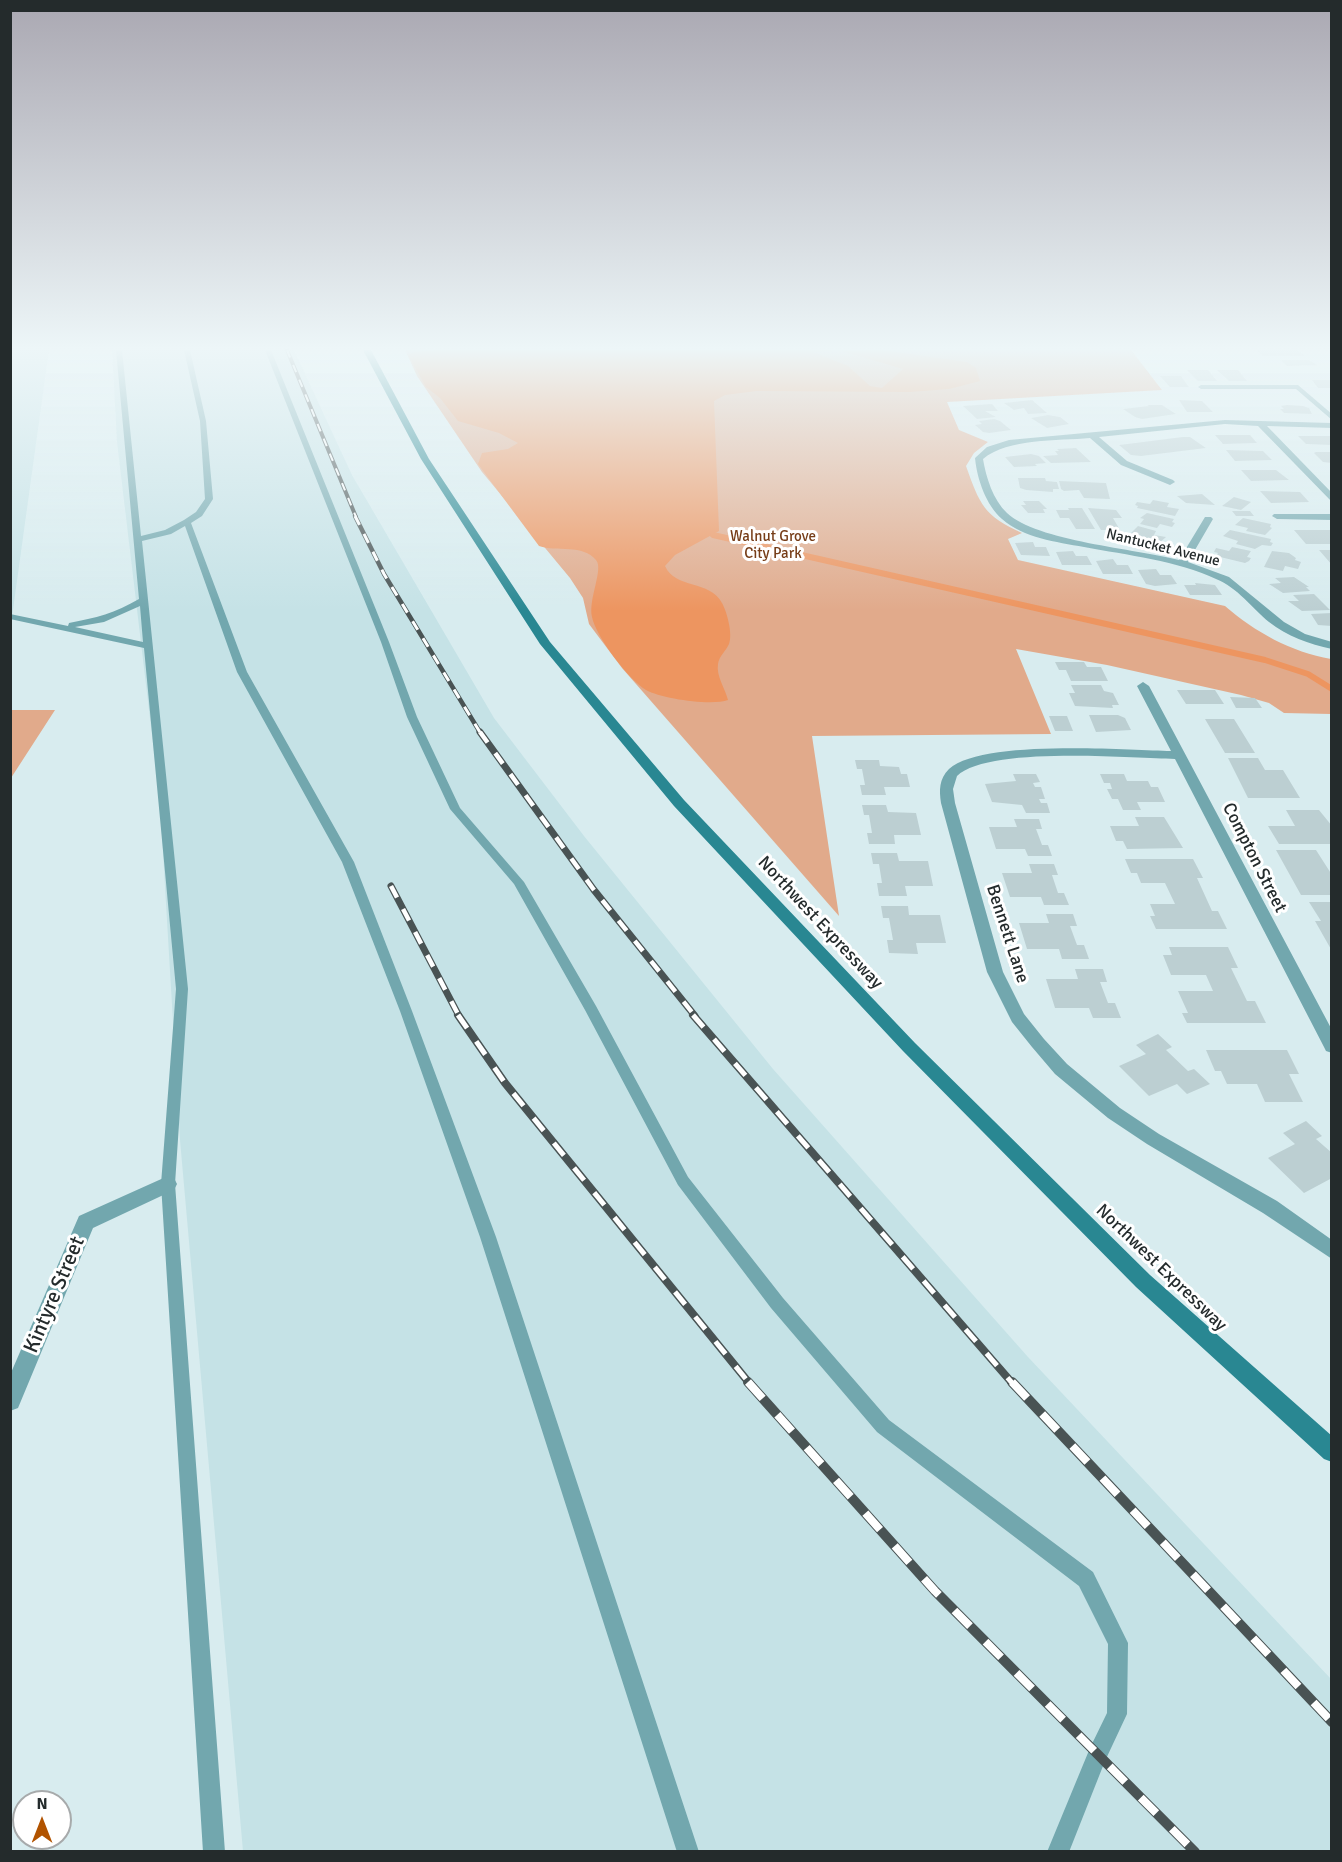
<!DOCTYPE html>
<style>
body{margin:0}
#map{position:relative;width:1342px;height:1862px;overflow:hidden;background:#d8ecef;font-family:Signika,sans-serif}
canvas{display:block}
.frame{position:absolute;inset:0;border:12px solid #242b2c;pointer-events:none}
.north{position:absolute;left:12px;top:1790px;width:60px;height:60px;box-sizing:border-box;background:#fff;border:2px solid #a7aaab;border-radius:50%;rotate:0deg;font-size:16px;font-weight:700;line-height:24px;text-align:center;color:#242b2c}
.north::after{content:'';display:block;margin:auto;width:21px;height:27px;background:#b15300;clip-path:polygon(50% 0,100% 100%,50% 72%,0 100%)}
</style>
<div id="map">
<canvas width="1342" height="1862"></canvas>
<div class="frame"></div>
<div class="north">N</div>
</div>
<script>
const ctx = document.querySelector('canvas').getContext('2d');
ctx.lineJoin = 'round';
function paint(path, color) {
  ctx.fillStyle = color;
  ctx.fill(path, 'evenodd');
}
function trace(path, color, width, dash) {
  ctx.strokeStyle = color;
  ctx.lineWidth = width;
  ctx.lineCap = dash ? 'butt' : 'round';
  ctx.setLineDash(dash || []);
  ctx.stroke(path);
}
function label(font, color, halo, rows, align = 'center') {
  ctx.font = font + ' Signika,sans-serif';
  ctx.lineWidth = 6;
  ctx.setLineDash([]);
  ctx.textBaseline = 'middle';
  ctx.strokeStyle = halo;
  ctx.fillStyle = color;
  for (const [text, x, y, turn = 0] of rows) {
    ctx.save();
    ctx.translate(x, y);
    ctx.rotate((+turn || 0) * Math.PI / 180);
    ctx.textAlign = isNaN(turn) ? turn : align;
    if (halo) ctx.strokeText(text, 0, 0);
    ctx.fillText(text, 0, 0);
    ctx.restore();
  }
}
paint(new Path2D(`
 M11 350H49L11 624Z
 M112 350H294L352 475 494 718 584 836 773 1069 1028 1357 1331 1679V1851H243L180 1140 160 802 117 442Z`), '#c5e2e6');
paint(new Path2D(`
 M405 350H1131L1162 390 947 402 959 430 988 442 974 453 966 466C980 505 984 516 1022 533L1008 539 1018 560 1225 606C1255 632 1291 652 1331 659V714L1284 713 1269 703 1241 695 1107 665 1016 649 1051 734 812 736 839 916 622 668 589 624 583 598 570 578 482 472 417 376Z
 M11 710H55L11 778 10 710Z`), '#e1aa8b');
paint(new Path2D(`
 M441 350H838L813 352 848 366 870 386 882 388 903 369 842 351 881 350 967 362 976 368 980 381 949 389 910 392 757 391 725 395 714 401 719 531 675 555 665 566C675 589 710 580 722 603 727 612 733 634 729 644 726 651 719 656 718 664 716 676 725 688 728 700 712 706 662 699 646 690 629 680 596 637 592 617 588 599 604 569 596 560 583 544 557 552 539 546L478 464 482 453 508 449 518 443 499 433 458 421 440 398 426 387 408 355 415 352Z`), '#ed9560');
trace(new Path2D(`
 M713 535 1265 660 1308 674 1332 689`), '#ed9560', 6);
paint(new Path2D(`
 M1257 350H1298L1305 356H1263Z
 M1281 360H1309L1317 365 1287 366Z
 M1187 370H1208L1217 381H1198Z
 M1217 370H1238L1247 381H1229Z
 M1160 376H1181L1189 387H1170Z
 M1312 380H1332V388H1318Z
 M1032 400 1047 413 1028 414 1024 408 1014 410 1004 403Z
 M1179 400 1202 401 1213 412H1187Z
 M992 404 998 411H985L996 417 977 419 963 406Z
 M1147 405H1162L1176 414 1142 419 1135 417 1123 409 1149 406Z
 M1287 405 1303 406 1309 408 1312 414 1284 413 1280 409H1284L1281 406Z
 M1048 415 1060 417 1069 424 1047 428 1031 418Z
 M994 419 1000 421 1011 430 989 433 983 432 975 425 982 424 979 421Z
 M1215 435H1250L1257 443 1223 444Z
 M1298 436H1332V445L1306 444Z
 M1183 437H1190L1206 448 1141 456 1131 455 1119 445Z
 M1076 448 1091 462 1051 463 1043 456 1058 455 1055 451H1059L1057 449Z
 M1226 450 1263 451 1272 460 1235 461Z
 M1316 452H1332V463L1323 462 1314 453Z
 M1031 454 1039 456 1046 463 1035 464 1037 466 1014 467 1005 457Z
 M1241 470H1276L1289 480 1251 481Z
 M1018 478H1045L1046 481 1057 482 1059 489H1053V492L1026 490 1020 488Z
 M1059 481 1106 483 1110 499 1084 498 1079 490 1064 491 1061 489Z
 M1260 491 1300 492 1309 502 1271 503Z
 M1202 494 1215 505 1186 503 1177 496Z
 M1234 497 1251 502 1241 510 1222 506Z
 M1153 500 1169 503 1167 507 1179 509 1175 516 1137 508 1138 506 1135 505 1137 502 1150 504Z
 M1023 501H1039L1047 509H1043L1045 513H1028L1021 505H1026Z
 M1068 508H1082L1095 529H1076L1069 518H1060L1056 510H1069Z
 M1088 508 1116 510 1122 518H1113L1120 530H1101Z
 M1232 511H1250L1254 516H1236Z
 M1147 513 1174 519 1172 522 1175 523 1172 527 1160 524 1157 528 1140 524 1144 519 1140 518Z
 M1243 518 1271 524 1270 527 1272 528 1265 535 1246 531 1248 528 1235 525Z
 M1138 526 1156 531 1154 535 1166 537 1158 544 1131 538 1132 535 1130 534Z
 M1230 530 1271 539 1270 542 1273 543 1271 546 1262 545 1255 549 1236 544 1238 541 1223 536Z
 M1294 530H1332V544H1306Z
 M1033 542 1035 547H1046L1050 556 1021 555 1015 543Z
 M1232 547 1251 551 1247 557 1251 558 1249 561 1245 563 1216 556 1218 553 1214 552 1216 548 1229 551Z
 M1319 550H1332V565Z
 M1073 551 1076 556H1087L1092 565H1062L1056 552Z
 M1272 551 1289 553 1296 558 1295 560 1301 562 1298 569 1285 566 1283 571 1264 567Z
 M1113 559 1117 565H1128L1133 574H1103L1096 561Z
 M1156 569 1160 575H1171L1177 584 1155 586 1146 584 1138 570Z
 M1294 577 1309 587H1306L1310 591 1283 593 1269 584 1281 583 1275 578Z
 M1195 583 1215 585 1222 595H1190L1184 585H1196Z
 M1314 594 1330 610 1302 611 1288 601H1299L1293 595Z
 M1332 613V626L1318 625 1311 614Z
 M1055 662H1084L1087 667H1101L1108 681H1071L1066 670H1059Z
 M1071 685H1101L1104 691 1113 693 1119 705H1112L1113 708 1075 706 1069 693H1075Z
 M1177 690H1215L1224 704H1186Z
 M1230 697 1255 698 1262 708H1236Z
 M1089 715H1118L1125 718 1131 730 1096 732Z
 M1049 716H1067L1073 731H1055Z
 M1205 719H1234L1255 753H1225Z
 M1228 758H1258L1265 770H1283L1300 798H1248Z
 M855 760H879L880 766 899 767 901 774H907L910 787H884L886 795H862L860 785H865L862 769H857Z
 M1013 774H1036L1040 782 1033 783 1035 787H1041L1045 799H1039L1041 803H1047L1050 813H1026L1022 805 992 802 985 784 1016 781Z
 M1100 774H1124L1127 781H1148L1151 787H1158L1165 802H1137L1141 810H1123L1118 799H1112L1107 789H1112L1110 783H1104Z
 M862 805H886L888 812 916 813 921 835H894L895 844H869L867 833H872L869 815H864Z
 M1286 810H1319L1332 826V844H1279L1268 826H1295Z
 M1135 817H1164L1183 848 1127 849 1123 841H1116L1110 826H1139Z
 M1014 819H1039L1042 829H1036L1042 845H1048L1052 856H1028L1025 849H996L989 827H1017Z
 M1276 850H1316L1332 875V895H1301Z
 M871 853H897L899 861H928L933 886H905L907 896H879L877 883H882L879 864H873Z
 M1125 859H1193L1203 878H1197L1212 911H1218L1227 929H1156L1150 916H1155L1150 904H1175L1165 883H1141L1137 873H1131Z
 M1029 864H1054L1058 875H1052L1058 893H1064L1069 905H1044L1041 897H1010L1002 873H1032Z
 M1309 902H1332V951L1315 921H1321Z
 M881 906H908L909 915H940L946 943H916L918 954 889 953 887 940H893L889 918H883Z
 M1046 914H1073L1077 926H1070L1077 945H1084L1089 959H1062L1059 949H1027L1019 923H1049Z
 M1169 947H1228L1238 968H1231L1247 1001H1255L1266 1023H1187L1182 1013H1188L1178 991H1213L1206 975H1171L1163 955H1172Z
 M1075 969H1103L1107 982H1100L1108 1003H1115L1121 1018H1093L1089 1008H1055L1046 979H1078Z
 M1158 1034 1172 1047 1166 1050 1188 1071 1194 1069 1210 1084 1187 1094 1177 1084 1149 1096 1119 1066 1146 1054 1136 1045Z
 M1206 1050H1287L1299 1074H1289L1303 1102H1265L1257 1084H1227L1221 1071H1215Z
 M1306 1121 1322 1136 1316 1139 1332 1153V1178L1304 1193 1268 1158 1295 1144 1283 1133Z`), '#bccfd2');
paint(new Path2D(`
 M116 350H122L141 536 165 530 184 520 196 512 205 499 200 421 184 350H190L206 421 213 499 202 516 191 523 247 672 354 862 412 1011 496 1237 699 1852H677L480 1237 400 1011 342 862 237 672 185 526 171 534 142 541 188 989 175 1184 225 1852H203L161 1184 176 989 144 648 10 619V614L68 626 69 623C96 618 115 613 139 599ZM140 606 143 642 75 627 104 622Z
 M265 350H271L389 642 417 717 460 808 524 882 596 1006 688 1177 783 1298 889 1420 1093 1572 1128 1643 1127 1714 1105 1761 1069 1852H1047L1090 1748 1107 1713 1108 1644 1079 1586 877 1432 771 1308 678 1185 585 1010 514 884 450 809 407 717 381 642Z
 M1298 385 1332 414V420L1296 389H1201L1198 387 1201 385Z`), '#72a7ae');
paint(new Path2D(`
 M1225 420 1332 423V428L1267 426 1332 493V502L1258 426 1225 424 1099 437 1127 461 1173 480 1175 482 1170 485 1121 465 1090 438C1058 441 1008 438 983 459 986 477 993 500 1007 513 1036 541 1137 549 1179 560L1205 517H1211L1213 519 1188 562 1229 577 1284 622 1305 634 1332 642V649C1309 644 1287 636 1269 622 1251 607 1238 588 1216 579 1178 561 1127 555 1084 547 1056 542 1024 538 1002 519 986 505 977 479 975 458L987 447 1009 440Z
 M1274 514H1332V520L1277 519 1272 516Z
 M1143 682 1149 686 1332 1030V1053L1326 1051 1324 1047 1175 759C1130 758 988 746 957 776L953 789 955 803 1003 972 1024 1014 1044 1039 1067 1064 1120 1108 1159 1134 1277 1201 1332 1240V1259L1263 1213 1147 1144 1108 1118 1055 1074 1032 1047 1012 1022 987 972 941 803C939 790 939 779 949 769 982 739 1125 750 1171 751L1137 686Z
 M168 1176 174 1178 177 1184 174 1190 93 1228 18 1408 10 1411V1375L79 1216Z`), '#72a7ae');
paint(new Path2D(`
 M363 350H371L429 459 550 642 684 800 915 1043 1150 1275 1332 1436V1462L1324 1459 1136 1287 903 1051 674 806 540 644 421 459Z`), '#298792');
const railFar4 = new Path2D(`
 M287 350 356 517`);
const railFar3 = new Path2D(`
 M355 516 384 574 481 734`);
const railFar2 = new Path2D(`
 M480 732 594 890 695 1016
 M391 886 459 1016`);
const railFar1 = new Path2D(`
 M458 1015 505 1083 750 1384
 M693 1015 1013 1384`);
const rail = new Path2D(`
 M748 1382 935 1591 1195 1852
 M1012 1382 1332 1722`);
trace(railFar4, '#495354', 4);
trace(railFar3, '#495354', 4.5);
trace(railFar2, '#495354', 7);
trace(railFar1, '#495354', 8);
trace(rail, '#495354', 10);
trace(railFar4, '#fff', 2, [8]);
trace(railFar3, '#fff', 3, [10]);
trace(railFar2, '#fff', 4.5, [13]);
trace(railFar1, '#fff', 5, [16]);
trace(rail, '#fff', 8, [22]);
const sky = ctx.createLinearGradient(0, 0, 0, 611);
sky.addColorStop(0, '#aaa8b2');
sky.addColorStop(0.57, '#edf6f8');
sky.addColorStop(1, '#edf6f800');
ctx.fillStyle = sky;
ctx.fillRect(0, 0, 1342, 611);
label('15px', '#763d18', '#fff', [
 ["Walnut Grove",773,537],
 ["City Park",773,554]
]);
label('15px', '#242b2c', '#fff', [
 ["Nantucket Avenue",1163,548,14]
]);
label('18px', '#242b2c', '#fff', [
 ["Compton Street",1254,858,63],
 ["Northwest Expressway",820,923,47],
 ["Bennett Lane",1007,934,72],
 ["Northwest Expressway",1161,1268,44]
]);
label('21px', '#242b2c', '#fff', [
 ["Kintyre Street",55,1295,-67]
]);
</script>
